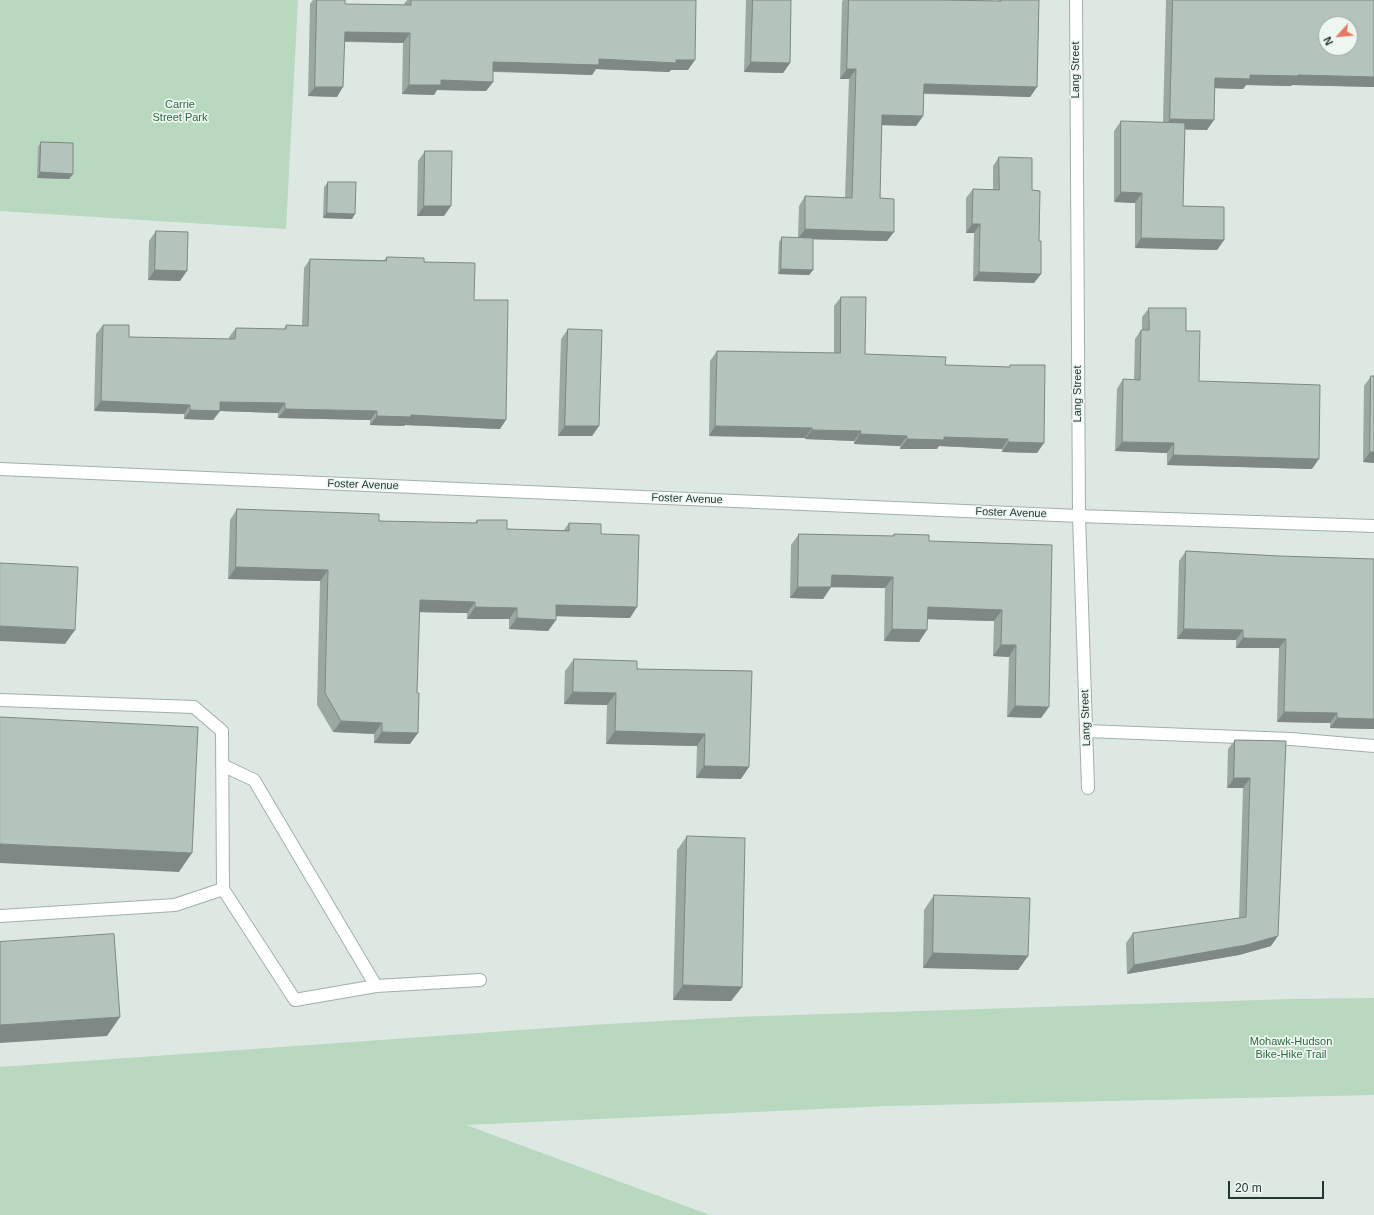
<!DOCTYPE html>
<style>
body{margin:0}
#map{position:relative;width:1374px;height:1215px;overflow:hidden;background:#dee8e3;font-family:Helvetica,sans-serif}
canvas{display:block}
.north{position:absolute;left:1318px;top:16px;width:40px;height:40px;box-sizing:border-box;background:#eef6f1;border:1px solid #9caaa4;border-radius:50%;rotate:243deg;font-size:11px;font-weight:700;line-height:16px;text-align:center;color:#213730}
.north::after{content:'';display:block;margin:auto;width:14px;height:18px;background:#e7785e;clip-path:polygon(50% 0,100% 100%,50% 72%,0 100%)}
.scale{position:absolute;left:1228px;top:1181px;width:96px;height:18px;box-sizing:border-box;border:2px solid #213730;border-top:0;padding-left:5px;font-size:12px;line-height:14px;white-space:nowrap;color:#213730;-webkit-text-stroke:3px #eef6f1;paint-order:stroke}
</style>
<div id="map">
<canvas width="1374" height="1215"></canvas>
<div class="north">N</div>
<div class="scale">20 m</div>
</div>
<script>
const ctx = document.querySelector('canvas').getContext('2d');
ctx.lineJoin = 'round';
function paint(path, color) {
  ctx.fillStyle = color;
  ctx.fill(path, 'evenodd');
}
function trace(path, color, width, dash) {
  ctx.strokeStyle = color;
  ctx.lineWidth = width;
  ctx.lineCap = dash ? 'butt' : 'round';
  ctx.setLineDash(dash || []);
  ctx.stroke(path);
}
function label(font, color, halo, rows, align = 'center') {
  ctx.font = font + ' Helvetica,sans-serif';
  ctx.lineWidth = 3.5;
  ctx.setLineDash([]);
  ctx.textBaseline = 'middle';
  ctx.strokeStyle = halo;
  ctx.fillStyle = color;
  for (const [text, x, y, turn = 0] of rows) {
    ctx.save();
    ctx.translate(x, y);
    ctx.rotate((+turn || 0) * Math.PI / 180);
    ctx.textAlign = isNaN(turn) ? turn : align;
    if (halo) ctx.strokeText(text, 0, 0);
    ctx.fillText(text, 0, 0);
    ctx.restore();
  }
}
paint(new Path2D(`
 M0 0H298L286 229 0 211Z
 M1374 998V1095L888 1106 466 1125 710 1215H0V1067L591 1025 733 1017 1290 999Z`), '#b8d8bf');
const lane = new Path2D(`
 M0 700 194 707 222 731 223 889 175 905 0 916
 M1086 731 1291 739 1374 746
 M222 765 254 780 376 986 295 1000 223 889
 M376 986 480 980`);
const street = new Path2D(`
 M1076 0 1079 516 1088 788
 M0 469 1079 516 1374 526`);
trace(lane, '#a2afaa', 14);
trace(street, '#a2afaa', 14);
trace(lane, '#fff', 12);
trace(street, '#fff', 12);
paint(new Path2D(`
 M313 0H345V4L404 5V4L407 0H696L688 70H671L669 72 596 69 592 75 493 72V82L486 91 437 90 434 95 402 94 403 43 344 42 337 97 308 96 310 4Z
 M746 0H791L790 63 783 73 744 72Z
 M843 0H941L998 1 999 0H1039L1037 87 1030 97 924 94 923 116 916 126 882 125 880 198 887 241 813 239V270L809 275 778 274 779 242 782 237H798L799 206 805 196 845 198 849 79H840L842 2Z
 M1166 0H1374V87L1292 85 1291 86 1246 85 1243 89 1215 88 1207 130 1185 129 1183 206 1224 240 1217 250 1135 248V203L1114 202V131L1121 121 1163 122Z
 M41 142 69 179 37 178 38 147Z
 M425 151 444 216H417L418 161Z
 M999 157 1032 190 1039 241 1041 274 1034 283 973 281 974 233H966V198L973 189H993V166Z
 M328 182 352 219 323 218 324 187Z
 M156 231 180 281 148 280 149 241Z
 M387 257 424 262 474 300 500 429 405 425 404 426 370 425V420L278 418V413L220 411 213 420 184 419V414L94 411 96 334 103 325 129 337 229 339V337L236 328 284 329 286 325 302 326 304 268 310 259 384 260Z
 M841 297 865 354 945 365 1009 367 1010 365 1037 453 1002 452V449L939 446 937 449H900V446L854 444V441L805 439V438L709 436 710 361 717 351 834 353V306Z
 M1149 308 1186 331 1199 381 1312 469 1167 465V453L1115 451 1117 389 1123 379 1134 380 1135 339 1141 330H1142V317Z
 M568 329 599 426 592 436H558L561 339Z
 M1371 376H1374V463L1363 462 1364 386Z
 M237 509 379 521 475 523 477 520 507 529 564 530 569 523 601 534 630 618 556 616V620L548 631 509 629V619H467V613L420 612 410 744 374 743V734L333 732 317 705 320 581 228 579 230 520Z
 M799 534 892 536 894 534 929 541 1052 545 1041 718 1007 717 1009 657 993 656 994 621 928 619 919 642 884 641 885 588 831 587 823 599 790 598 791 545Z
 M1186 551 1279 556 1374 729 1330 728V723L1277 722 1279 648H1236V640L1177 639 1179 561Z
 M574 659 637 669 752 671 741 779 696 778 697 746 606 744 607 705 564 704 565 671Z
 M1235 740 1286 741 1271 946 1239 955 1127 974 1126 943 1133 933 1239 918 1243 788H1227L1228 749Z
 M687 836 742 987 731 1001 673 1000 677 850Z
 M934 895 1028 956 1018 970 923 968 924 910Z`), '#9ba8a2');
paint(new Path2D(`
 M345 32 410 33 403 43 338 41Z
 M599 59 676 60H695L688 70H671L669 72 596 69 592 75 486 71 493 62Z
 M751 62 790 63 783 73 744 72Z
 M847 69H856L849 79H840Z
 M1250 75H1298L1374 77V87L1292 85 1291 86 1246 85 1243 89 1208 88 1215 78Z
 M441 80 493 82 486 91 437 90 434 95 402 94 409 85Z
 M924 84 1037 87 1030 97 917 93Z
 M315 87H343L337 97 308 96Z
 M882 115 923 116 916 126 875 125Z
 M1170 119 1214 120 1207 130 1163 129Z
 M40 172 73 174 69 179 37 178Z
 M1121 192 1142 193 1135 203 1114 202Z
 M424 206H451L444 216H417Z
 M327 213 355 214 352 219 323 218Z
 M972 224H980L974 233H966Z
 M805 229 894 232 887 241 798 239Z
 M1141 238 1224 240 1217 250 1135 248Z
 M781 269 813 270 809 275 778 274Z
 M155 270 187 271 180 281 148 280Z
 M979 272 1041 274 1034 283 973 281Z
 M101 401 190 405 184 414 94 411Z
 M220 402 285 403 278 413 220 411 213 420 184 419 190 410Z
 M285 409 377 411 370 420 278 418Z
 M411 415 506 420 500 429 405 425 404 426 370 425 377 416Z
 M565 426H599L592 436H558Z
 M715 426 812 428 805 438 709 436Z
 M812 430 861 431 854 441 805 439Z
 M860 434 907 436 900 446 854 444Z
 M944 437 1008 439 1002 449 939 446 937 449H900L907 439Z
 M1008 442 1044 443 1037 453 1002 452Z
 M1122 442 1174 443 1167 453 1115 451Z
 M1370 452H1374V463L1363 462Z
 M1173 455 1319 459 1312 469 1167 465Z
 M236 567 328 570 320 581 228 579Z
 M832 575 893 577 885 588 824 587Z
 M798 587H831L823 599 790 598Z
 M420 600 475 602 467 613 412 612Z
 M556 605 637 607 630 618 548 616Z
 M475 607 517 608 509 619H467Z
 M928 607 1002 610 994 621 920 619Z
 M517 618 556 620 548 631 509 629Z
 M0 626 75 630 65 644 0 641Z
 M892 629 927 630 919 642 884 641Z
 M1184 629 1243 630 1236 640 1177 639Z
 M1243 638 1286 639 1279 648H1236Z
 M1001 645H1016L1009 657 993 656Z
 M573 692 616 693 607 705 564 704Z
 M1015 706 1049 707 1041 718 1007 717Z
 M1284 712 1337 713 1330 723 1277 722Z
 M1337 718 1374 719V729L1330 728Z
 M341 721 382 723 374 734 333 732Z
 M615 731 705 734 697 746 606 744Z
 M382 732 418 733 410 744 374 743Z
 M704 766 749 767 741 779 696 778Z
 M1234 778H1250L1243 788H1227Z
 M0 844 192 853 179 872 0 863Z
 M1278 936 1271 946 1239 955 1127 974 1134 965Z
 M933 953 1028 956 1018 970 923 968Z
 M683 985 742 987 731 1001 673 1000Z
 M120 1017 107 1036 0 1043V1025Z`), '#7e8884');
const building = new Path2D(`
 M317 0H345V4L411 5V0H696L695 60H676V63L599 59V65L493 62V82L441 80V85H409L410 33 345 32 343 87H315Z
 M753 0H791L790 63 751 62Z
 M849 0H941L1001 1V0H1039L1037 87 924 84 923 116 882 115 880 198 894 199V232L805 229V196L852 198 856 69H847Z
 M1173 0H1374V77L1298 75V76L1250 75V79L1215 78 1214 120 1170 119ZM1326 24H1350V48H1326Z
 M1121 121 1185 123 1183 206 1224 207V240L1141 238 1142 193 1121 192Z
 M41 142 73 143V174L40 172Z
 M425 151H452L451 206H424Z
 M999 157 1032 158V190L1040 191 1039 241H1041V274L979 272 980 224H972L973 189 999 190Z
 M328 182H356L355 214 327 213Z
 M156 231 188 232 187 271 155 270Z
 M782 237 813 238V270L781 269Z
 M387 257 424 258V262L475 263 474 300H508L506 420 411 415V417L377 416V411L285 409V403L220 402V411L190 410V405L101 401 103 325H129V337L235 339 236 328 286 329V325L308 326 310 259 386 261Z
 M841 297H866L865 354 946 357 945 365 1010 367V365H1045L1044 443 1008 442V439L944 437V440L907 439V436L860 434 861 431 812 430V428L715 426 717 351 840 353Z
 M1149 308H1186V331H1200L1199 381 1320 385 1319 459 1173 455 1174 443 1122 442 1123 379 1140 380 1141 330H1149Z
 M568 329 602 330 599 426H565Z
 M1371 376H1374V452H1370Z
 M237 509 379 514V521L477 523V520H507V529L569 531V523L601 524V534L639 535 637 607 556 605V620L517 618V608L475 607V602L420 600 417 693H419L418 733 382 732V723L341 721 325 693 328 570 236 567Z
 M799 534 894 536V534L929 535V541L1052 545 1049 707 1015 706 1016 645H1001L1002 610 928 607 927 630 892 629 893 577 832 575 831 587H798Z
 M1186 551 1279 556 1374 559V719L1337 718V713L1284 712 1286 639 1243 638V630L1184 629Z
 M0 563 78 567 75 630 0 626Z
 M574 659 637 661V669L752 671 749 767 704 766 705 734 615 731 616 693 573 692Z
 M0 717 198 727 192 853 0 844Z
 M1235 740 1286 741 1278 936 1246 945 1134 965 1133 933 1246 917 1250 778H1234Z
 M687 836 745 838 742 987 683 985Z
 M934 895 1030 898 1028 956 933 953Z
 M114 934 120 1017 0 1025V942Z`);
paint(building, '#b4c3bc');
trace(building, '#7e8884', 1);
label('11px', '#213730', '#eef6f1', [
 ["Lang Street",1076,70,-90],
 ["Lang Street",1078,394,-90],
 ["Foster Avenue",363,485,2],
 ["Foster Avenue",687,499,2],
 ["Foster Avenue",1011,513,2],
 ["Lang Street",1086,718,-92]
]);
label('11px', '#2e6a42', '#eef6f1', [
 ["Carrie",180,105],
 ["Street Park",180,118],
 ["Mohawk-Hudson",1291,1042],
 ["Bike-Hike Trail",1291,1055]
]);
</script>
